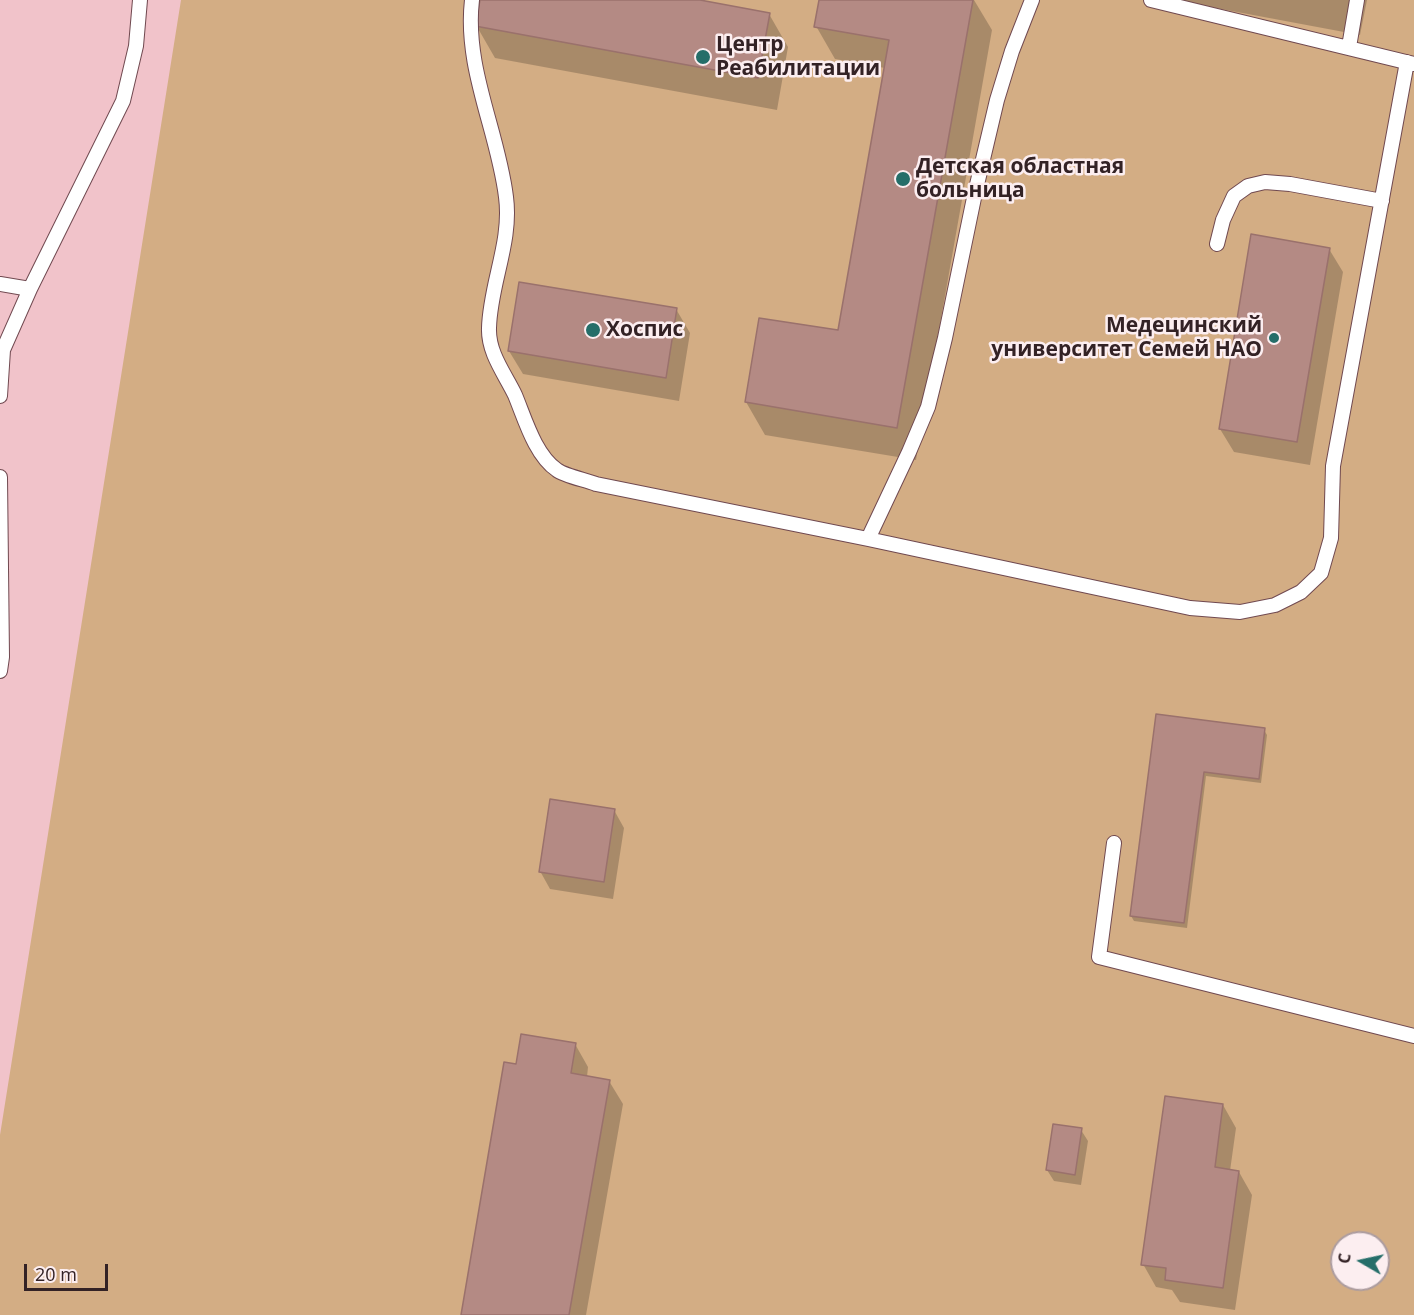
<!DOCTYPE html>
<meta charset="utf-8">
<style>
body{margin:0}
#map{position:relative;width:1414px;height:1315px;overflow:hidden;background:#f1c3ca;font-family:"Open Sans",sans-serif}
canvas{display:block}
.north{position:absolute;left:1330px;top:1231px;width:60px;height:60px;box-sizing:border-box;background:#fceef0;border:2px solid #ac9c9f;border-radius:50%;rotate:279deg;font-size:16px;font-weight:700;line-height:24px;text-align:center;color:#332225}
.north::after{content:'';display:block;margin:auto;width:21px;height:27px;background:#256e69;clip-path:polygon(50% 0,100% 100%,50% 72%,0 100%)}
.scale{position:absolute;left:24px;top:1264px;width:84px;height:27px;box-sizing:border-box;border:3px solid #332225;border-top:0;padding-left:8px;font-size:18px;line-height:21px;white-space:nowrap;color:#332225;-webkit-text-stroke:4px #fceef0;paint-order:stroke}
</style>
<div id="map">
<canvas width="1414" height="1315"></canvas>
<div class="north">С</div>
<div class="scale">20 m</div>
</div>
<script>
const ctx = document.querySelector('canvas').getContext('2d');
ctx.lineJoin = 'round';
function paint(path, color) {
  ctx.fillStyle = color;
  ctx.fill(path, 'evenodd');
}
function trace(path, color, width, dash) {
  ctx.strokeStyle = color;
  ctx.lineWidth = width;
  ctx.lineCap = dash ? 'butt' : 'round';
  ctx.setLineDash(dash || []);
  ctx.stroke(path);
}
function label(font, color, halo, rows, align = 'center') {
  ctx.font = font + ' "Open Sans",sans-serif';
  ctx.lineWidth = 5;
  ctx.setLineDash([]);
  ctx.textBaseline = 'middle';
  ctx.strokeStyle = halo;
  ctx.fillStyle = color;
  for (const [text, x, y, turn = 0] of rows) {
    ctx.save();
    ctx.translate(x, y);
    ctx.rotate((+turn || 0) * Math.PI / 180);
    ctx.textAlign = isNaN(turn) ? turn : align;
    if (halo) ctx.strokeText(text, 0, 0);
    ctx.fillText(text, 0, 0);
    ctx.restore();
  }
}
paint(new Path2D(`
 M181 0H1414V1315H0V1135ZM1342 1243H1378V1279H1342Z`), '#d3ad84');
paint(new Path2D(`
 M481 0H692L769 14 788 47 777 110 495 58 476 25Z
 M821 0H974L992 30 916 460 765 435 746 402 839 332 885 68 835 59 816 26Z
 M1173 0H1367L1360 35Z
 M1329 249 1343 272 1310 465 1234 452 1220 429Z
 M676 309 690 333 679 401 523 374 509 351Z
 M1157 715 1264 730 1267 735 1261 783 1206 776 1187 928 1134 921 1131 916Z
 M614 810 624 828 613 899 550 889 540 871Z
 M575 1044 588 1067 587 1077 609 1081 623 1104 586 1315H462Z
 M1223 1105 1236 1128 1230 1171 1239 1172 1252 1195 1235 1310 1180 1302 1172 1290 1156 1287 1143 1264Z
 M1081 1130 1088 1141 1081 1185 1054 1181 1047 1170Z`), '#0003');
const building = new Path2D(`
 M480 0H700L770 13 758 78 475 26Z
 M819 0H973L897 428 745 402 759 318 838 330 889 40 814 27Z
 M1251 234 1330 248 1297 442 1219 429Z
 M519 282 677 308 666 378 508 351Z
 M1156 714 1265 728 1259 779 1204 772 1184 923 1130 916Z
 M550 799 615 809 604 882 539 872Z
 M521 1034 576 1043 571 1073 610 1080 569 1315H461L504 1062 516 1064Z
 M1165 1096 1223 1104 1215 1167 1239 1171 1223 1288 1165 1280 1166 1268 1141 1265Z
 M1053 1124 1082 1128 1075 1175 1046 1170Z`);
paint(building, '#b48a84');
trace(building, '#9a716c', 1.5);
const lane = new Path2D(`
 M472 0C464 68 498 131 506 197 512 242 490 284 489 328 488 353 505 374 515 395 525 419 535 455 557 470 565 476 586 480 596 484L868 539 1190 608 1240 612 1275 605 1301 592 1321 573 1331 538 1333 466 1407 62
 M1151 0 1414 64
 M1349 47 1357 0
 M1217 244 1223 220 1234 196 1248 186 1265 182 1290 184 1382 201
 M0 284 30 289 123 101 136 46 140 0
 M0 396 3 350 30 289
 M0 477 2 657 0 671
 M868 539 909 452 928 407 945 338 975 193 997 100 1012 51 1032 0
 M1114 843 1099 957 1414 1036`);
trace(lane, '#704950', 16);
trace(lane, '#fff', 14);
for (const [x, y, r, color] of [
 [703,57,8,"#256e69"],
 [903,179,8,"#256e69"],
 [593,330,8,"#256e69"],
 [1274,338,6,"#256e69"]
]) {
  const dot = new Path2D();
  dot.arc(x, y, r, 0, 2 * Math.PI);
  ctx.fillStyle = color;
  ctx.fill(dot);
  trace(dot, '#fceef0', 2);
}
label('bold 21px', '#332225', '#fceef0', [
 ["Центр",716,45],
 ["Реабилитации",716,69],
 ["Детская областная",916,167],
 ["больница",916,191],
 ["Медецинский",1262,326,"right"],
 ["университет Семей НАО",1262,350,"right"],
 ["Хоспис",606,330]
], 'left');
</script>
